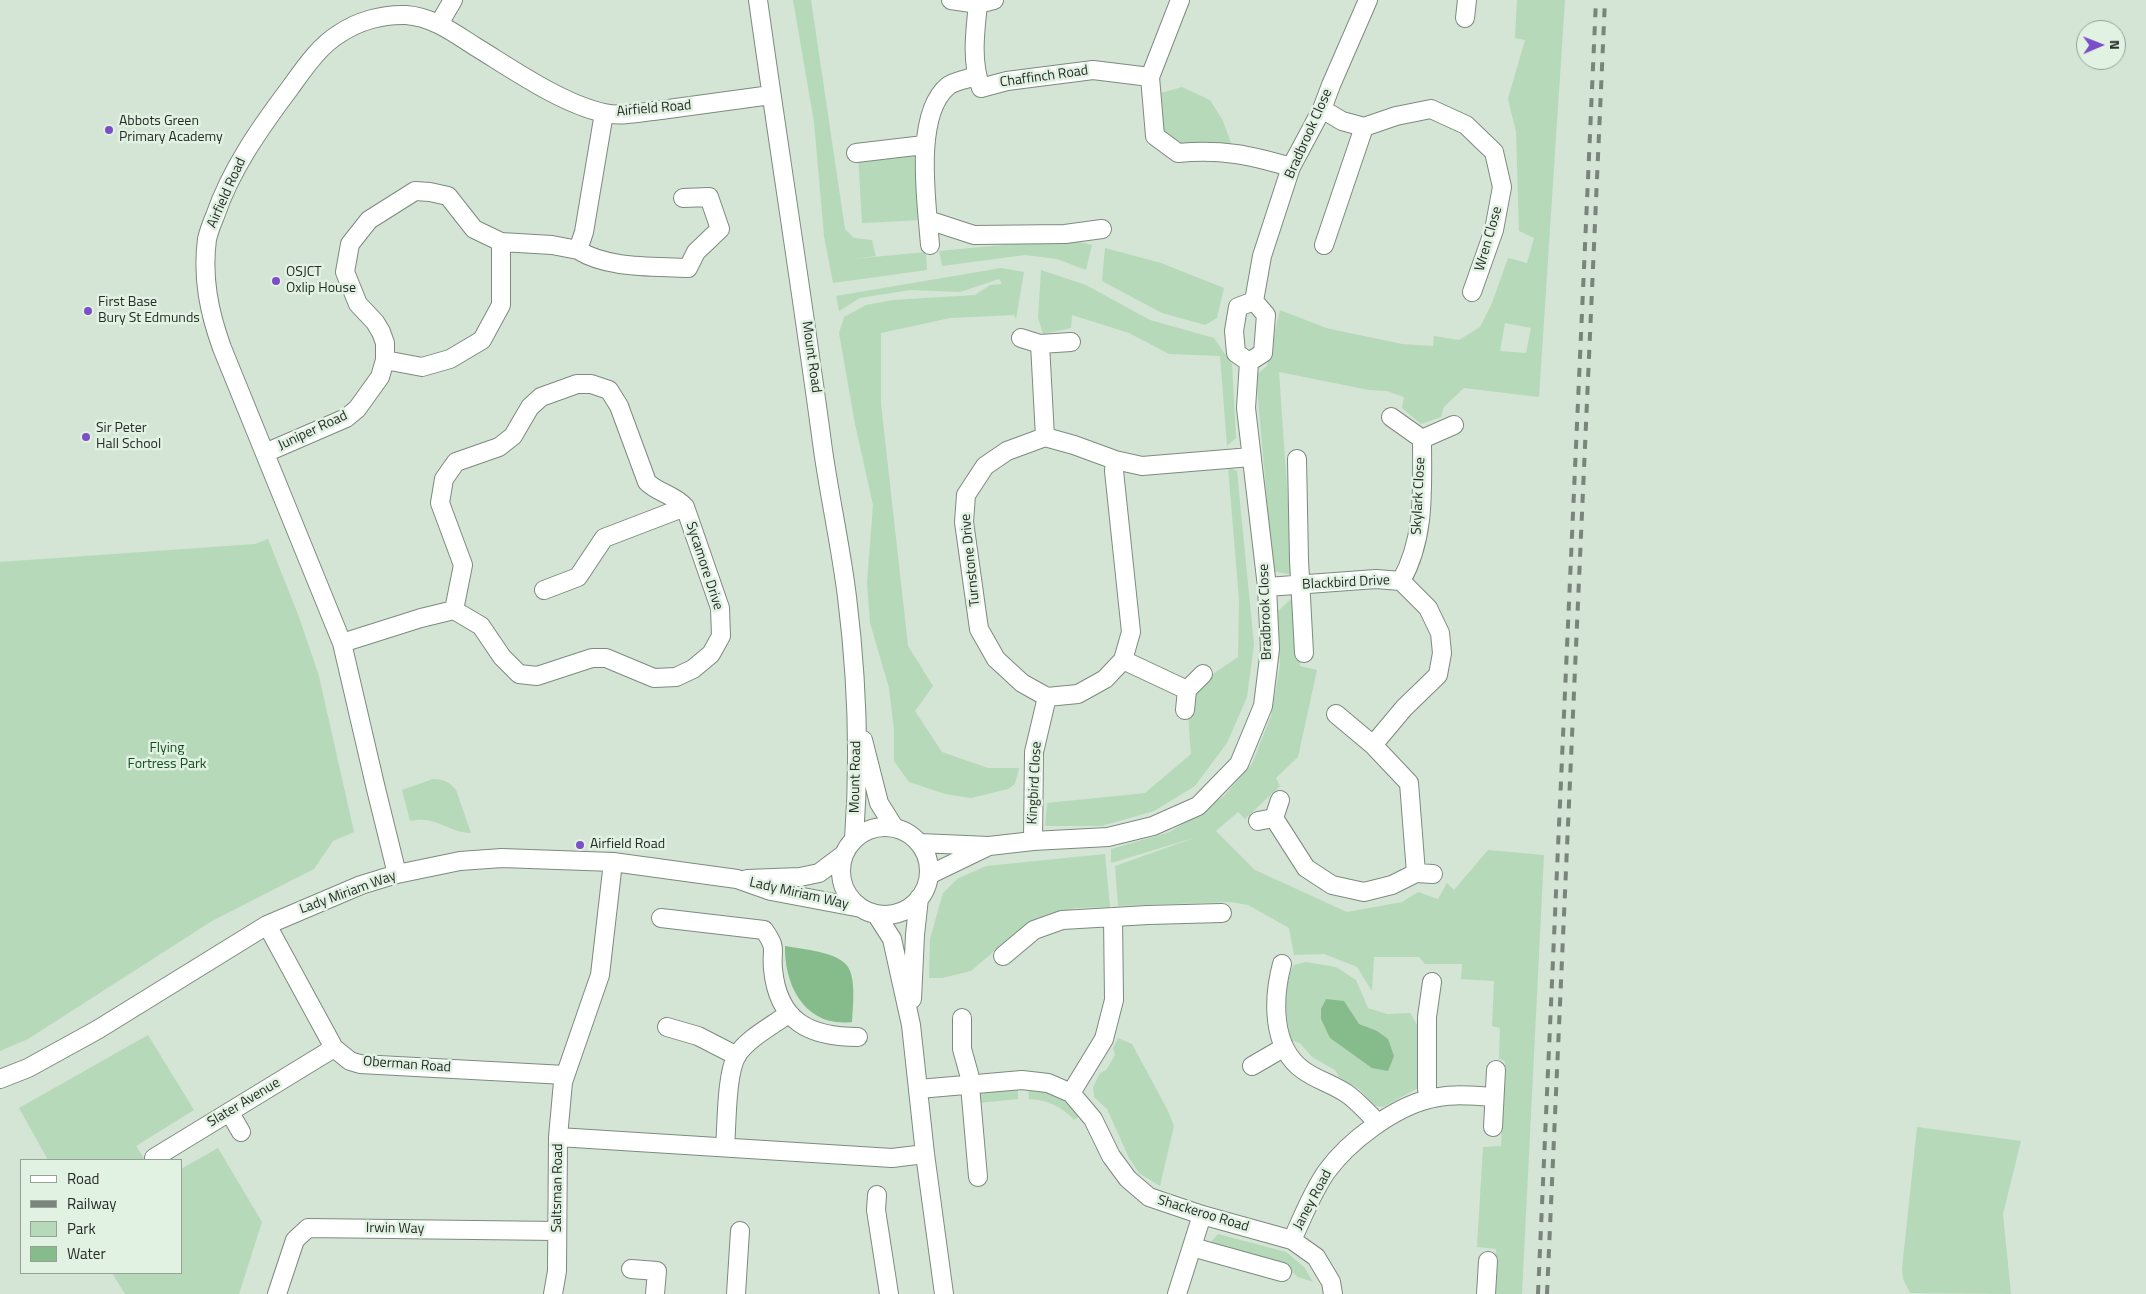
<!DOCTYPE html>
<style>
body{margin:0}
#map{position:relative;width:2146px;height:1294px;overflow:hidden;background:#d4e4d5;font-family:"Titillium Web",sans-serif}
canvas{display:block}
.legend{position:absolute;left:20px;top:1159px;width:162px;height:115px;box-sizing:border-box;background:#e1f1e2;border:1px solid #96a297;margin:0;padding:6px 9px;list-style:none;font-size:15px;color:#262c26}
.legend li{display:flex;align-items:center;gap:10px;height:25px}
.legend b{width:25px;border:1px solid #96a297}
.north{position:absolute;left:2076px;top:20px;width:50px;height:50px;box-sizing:border-box;background:#e1f1e2;border:1px solid #96a297;border-radius:50%;rotate:89deg;font-size:14px;font-weight:700;line-height:20px;text-align:center;color:#262c26}
.north::after{content:'';display:block;margin:auto;width:18px;height:22px;background:#7c4ec7;clip-path:polygon(50% 0,100% 100%,50% 72%,0 100%)}
</style>
<div id="map">
<canvas width="2146" height="1294"></canvas>
<ul class="legend">
<li><b style="height:6px;background:#fff"></b>Road</li>
<li><b style="height:6px;background:#79847a"></b>Railway</li>
<li><b style="height:14px;background:#b6d9b9"></b>Park</li>
<li><b style="height:14px;background:#86bb8c"></b>Water</li>
</ul>
<div class="north">N</div>
</div>
<script>
const ctx = document.querySelector('canvas').getContext('2d');
ctx.lineJoin = 'round';
function paint(path, color) {
  ctx.fillStyle = color;
  ctx.fill(path, 'evenodd');
}
function trace(path, color, width, dash) {
  ctx.strokeStyle = color;
  ctx.lineWidth = width;
  ctx.lineCap = dash ? 'butt' : 'round';
  ctx.setLineDash(dash || []);
  ctx.stroke(path);
}
function label(font, color, halo, rows, align = 'center') {
  ctx.font = font + ' "Titillium Web",sans-serif';
  ctx.lineWidth = 5;
  ctx.setLineDash([]);
  ctx.textBaseline = 'middle';
  ctx.strokeStyle = halo;
  ctx.fillStyle = color;
  for (const [text, x, y, turn = 0] of rows) {
    ctx.save();
    ctx.translate(x, y);
    ctx.rotate((+turn || 0) * Math.PI / 180);
    ctx.textAlign = isNaN(turn) ? turn : align;
    if (halo) ctx.strokeText(text, 0, 0);
    ctx.fillText(text, 0, 0);
    ctx.restore();
  }
}
paint(new Path2D(`
 M793 0H811L845 229 854 238 872 240 875 253 876 256 852 259 926 252 927 270 833 283 824 236 814 122Z
 M1517 0H1565L1539 397 1464 388 1444 407 1441 417 1421 424 1402 408 1404 397 1387 391 1369 390 1279 372 1293 575 1273 571 1256 375 1267 366 1280 310 1326 328 1402 344 1433 346 1434 336 1459 340 1480 327 1492 303 1508 258 1527 263 1534 238 1519 231 1516 132 1508 99 1525 40 1515 38ZM1505 323 1531 328 1526 353 1500 351Z
 M1182 87 1210 100 1223 121 1233 148 1180 147 1160 133 1161 93Z
 M919 151 922 220 862 223 858 154Z
 M1067 239 1092 245 1086 270 1057 259 1025 255 942 266 939 251Z
 M1105 248 1161 263 1224 288 1217 318 1205 325 1162 313 1102 281Z
 M1001 268 1024 272 1016 319 1014 315 950 318 881 333V404L908 646 933 686 915 711 942 752 988 768H1019L1015 784 1008 789 971 798 945 794 909 782 894 761V730L889 688 870 623 867 583 873 505 855 424 839 333 844 317 866 305 893 300 975 295 990 285 1002 284 999 279 960 292 910 290 860 298 839 311 836 296Z
 M1041 270 1086 285 1150 320 1214 338 1232 364 1236 438 1227 446 1220 356 1169 354 1129 333 1072 315 1071 328 1043 334 1038 318Z
 M1228 467 1237 471 1254 645 1247 697 1227 743 1195 786 1154 811 1102 826H1045L1047 803 1145 793 1191 754C1190 740 1186 706 1192 694 1197 683 1227 665 1238 657L1239 600Z
 M268 539 299 617 319 676 354 832 333 841 314 869 212 921 28 1039 0 1051V562L255 544Z
 M1295 595 1300 666 1317 670 1298 757 1276 778 1280 786 1245 819 1238 812 1216 831 1255 870 1347 912 1402 902 1418 892 1438 899 1447 883 1454 890 1488 850 1544 855 1522 1294H1494L1496 1249 1477 1247 1483 1147 1501 1146 1505 1061 1499 1059 1500 1028 1492 1026 1494 981 1461 979 1462 964H1425L1419 957H1374L1372 991 1357 967 1324 954 1294 955 1289 928 1248 905 1231 902 1118 906 1115 866 1197 837 1111 863V849L1170 832 1224 796 1252 764 1271 716 1280 665 1277 612Z
 M433 779C443 779 450 782 456 790L471 833C446 832 437 815 410 821L402 790Z
 M1105 854 1110 907 1075 908 1027 923 971 971 942 978H929L930 939 943 893 957 879 986 866Z
 M1306 962 1336 967 1356 980 1368 1008 1387 1014 1410 1013 1418 1026V1088L1383 1107 1375 1106 1359 1089 1339 1077 1335 1070 1312 1057 1300 1043 1292 1041C1285 1021 1283 983 1294 965Z
 M148 1035 194 1110 136 1146 145 1160H48L19 1108Z
 M1118 1038 1132 1044 1167 1109 1174 1126 1160 1186 1139 1173 1129 1158 1107 1109 1094 1097 1093 1087 1100 1073 1106 1070 1115 1055 1113 1048Z
 M1018 1088V1099L979 1103 978 1093Z
 M1028 1088C1054 1091 1064 1095 1082 1114L1074 1120C1061 1106 1048 1100 1029 1099Z
 M1917 1127 2021 1141 2003 1214 2011 1294 1910 1293 1903 1279 1902 1269Z
 M218 1148 262 1222 239 1294H125L112 1273H181V1169Z
 M1218 1234 1286 1252 1304 1267 1313 1282 1298 1277 1286 1267 1208 1245Z`), '#b6d9b9');
paint(new Path2D(`
 M785 946C802 949 839 952 848 967 856 979 853 1007 852 1022 806 1028 784 986 785 946Z
 M1326 999 1344 1001 1359 1024 1377 1031 1388 1039 1394 1056 1388 1071 1372 1068 1330 1038 1321 1019V1009Z`), '#86bb8c');
const minor = new Path2D(`
 M758 0C779 150 803 300 823 450 830 499 841 548 847 597 857 677 860 759 854 839
 M951 0 978 4 994 0
 M1180 0 1150 77 1155 136 1178 153C1223 149 1249 155 1291 167
 M978 4C975 32 971 62 981 88L1007 81 1093 70 1150 77
 M1465 18 1467 0
 M439 24 453 0
 M1322 109 1342 121 1364 127 1396 116 1431 109 1466 125 1494 152 1502 187 1494 230 1472 292
 M856 153 924 145
 M928 220 974 235 1065 234 1102 229
 M930 245C927 204 913 115 948 86 954 81 968 79 976 76
 M1324 245 1364 127
 M578 250C608 269 653 266 688 268L696 252 720 229 709 197 683 198
 M1254 301 1262 256 1291 167 1322 109 1331 85 1368 0
 M1021 338 1040 344 1071 342
 M1040 344 1045 437
 M385 360 422 367 450 359 482 340 501 305V242
 M1249 362 1236 353 1234 331 1238 307 1254 301
 M1249 362 1263 353 1266 315 1254 301
 M1391 417 1422 439 1454 425
 M265 453 346 418 357 409 380 377 385 360V343L381 332 375 322 358 304 345 272 350 244 369 220 415 191 430 192 448 196 474 229 501 242 552 245 578 250 584 232 604 113
 M1297 459 1299 560 1304 653
 M1115 460 1114 471 1131 632 1123 660 1105 679 1078 694 1047 697 1022 683 996 659 979 629 964 522 966 495 985 466 1007 451 1045 437 1074 445 1115 460 1142 466 1251 457
 M1401 581C1426 537 1422 487 1422 439
 M1267 587 1376 579 1401 581 1428 608 1440 633 1442 653 1438 675 1404 708 1373 745
 M544 590 578 577 604 538 685 507
 M342 643 421 618 454 610 481 626 502 657 519 674 537 676 592 658H606L654 678 676 677 693 669 711 654 721 636 720 608 685 507C675 495 658 493 647 482L619 406 609 390 591 384H577L541 397 530 407 513 436 499 447 456 462 444 479 440 503 463 565 454 610
 M1123 660 1187 690
 M1185 710 1187 690 1203 674
 M1336 714 1373 745 1409 783 1416 873
 M863 740 879 803 894 827
 M1274 818 1306 868 1332 885 1364 892 1392 885 1416 873 1433 874
 M1258 821 1274 818 1280 800
 M841 871a44 44 0 1 1 88 0a44 44 0 1 1-88 0Z
 M1033 841 1034 752 1047 697
 M919 843 989 846 1033 841 1108 837 1153 826 1198 806 1239 764 1263 706 1270 649 1267 587 1246 408 1249 362
 M397 874 376 789 342 643 222 348C209 312 202 278 207 239 209 231 212 223 215 216 231 169 260 128 290 88 303 70 319 46 339 34 358 21 383 14 406 15 433 17 454 33 476 47 512 69 562 104 604 113 622 117 643 112 661 110 698 105 735 100 771 95
 M929 875 989 846
 M747 879 800 877 819 873 843 855
 M876 914 892 939 911 1025 925 1154 944 1294
 M661 918 764 930C778 950 771 948 773 969 778 1022 810 1037 858 1037
 M267 925 334 1048 350 1061 360 1064 565 1075
 M1003 956 1034 930 1062 920 1148 915 1222 913
 M1282 964C1273 998 1271 1047 1303 1070 1318 1081 1336 1085 1350 1096 1360 1104 1369 1114 1378 1123
 M912 999 915 935 919 898
 M962 1018V1049L969 1074 978 1177
 M667 1027 698 1036 737 1056
 M1252 1066 1283 1048
 M0 1079 28 1068 97 1030 267 925 361 885 397 874 460 861 502 858 613 862 737 879 771 891 861 908
 M919 1089 1022 1080 1048 1083 1071 1093 1093 1119 1111 1156 1128 1179 1149 1197 1202 1215 1292 1240 1316 1257 1331 1282 1333 1294
 M1071 1093 1104 1039 1114 1000 1113 917
 M1429 1099 1427 1089V1017L1432 982
 M230 1113 241 1132
 M1493 1127 1496 1070
 M558 1137 892 1158 925 1154
 M725 1147C727 1124 726 1074 737 1055 748 1038 772 1026 788 1014
 M154 1158 334 1048
 M877 1195 876 1210 889 1294
 M1292 1240C1303 1217 1312 1192 1327 1171 1349 1141 1393 1108 1429 1099 1450 1093 1473 1096 1494 1097
 M1192 1247 1282 1272
 M631 1269 657 1271 655 1294
 M277 1294 295 1240 308 1228 557 1231
 M553 1294 557 1271 558 1137 563 1082 600 975 613 862
 M736 1294 740 1231
 M1177 1294 1202 1215
 M1486 1294 1488 1261`);
trace(minor, '#7c8b7e', 20);
trace(minor, '#fff', 18);
trace(new Path2D(`
 M1538 1294 1596 0
 M1547 1294 1605 0`), '#79847a', 4, [9, 9]);
for (const [x, y, r, color] of [
 [109,130,5,"#7c4ec7"],
 [276,281,5,"#7c4ec7"],
 [88,311,5,"#7c4ec7"],
 [86,437,5,"#7c4ec7"],
 [580,845,5,"#7c4ec7"]
]) {
  const dot = new Path2D();
  dot.arc(x, y, r, 0, 2 * Math.PI);
  ctx.fillStyle = color;
  ctx.fill(dot);
  trace(dot, '#e1f1e2', 2);
}
label('14px', '#262c26', '#e1f1e2', [
 ["Chaffinch Road",1044,77,-8],
 ["Airfield Road",654,109,-5],
 ["Bradbrook Close",1309,134,-66],
 ["Airfield Road",227,193,-66],
 ["Wren Close",1489,239,-74],
 ["Mount Road",811,357,82],
 ["Juniper Road",313,431,-25],
 ["Skylark Close",1419,496,-87],
 ["Turnstone Drive",971,560,-96],
 ["Sycamore Drive",704,566,72],
 ["Blackbird Drive",1346,583,-3],
 ["Bradbrook Close",1266,612,-92],
 ["Mount Road",856,777,-89],
 ["Kingbird Close",1035,783,-87],
 ["Lady Miriam Way",348,893,-20],
 ["Lady Miriam Way",799,894,13],
 ["Oberman Road",407,1065,4],
 ["Slater Avenue",244,1103,-31],
 ["Saltsman Road",558,1188,-89],
 ["Janey Road",1313,1200,-62],
 ["Shackeroo Road",1203,1214,17],
 ["Irwin Way",395,1229,1]
]);
label('14px', '#262c26', '#e1f1e2', [
 ["Abbots Green",119,122],
 ["Primary Academy",119,138],
 ["OSJCT",286,273],
 ["Oxlip House",286,289],
 ["First Base",98,303],
 ["Bury St Edmunds",98,319],
 ["Sir Peter",96,429],
 ["Hall School",96,445],
 ["Airfield Road",590,845]
], 'left');
label('14px', '#154e22', '#e1f1e2', [
 ["Flying",167,749],
 ["Fortress Park",167,765]
]);
</script>
